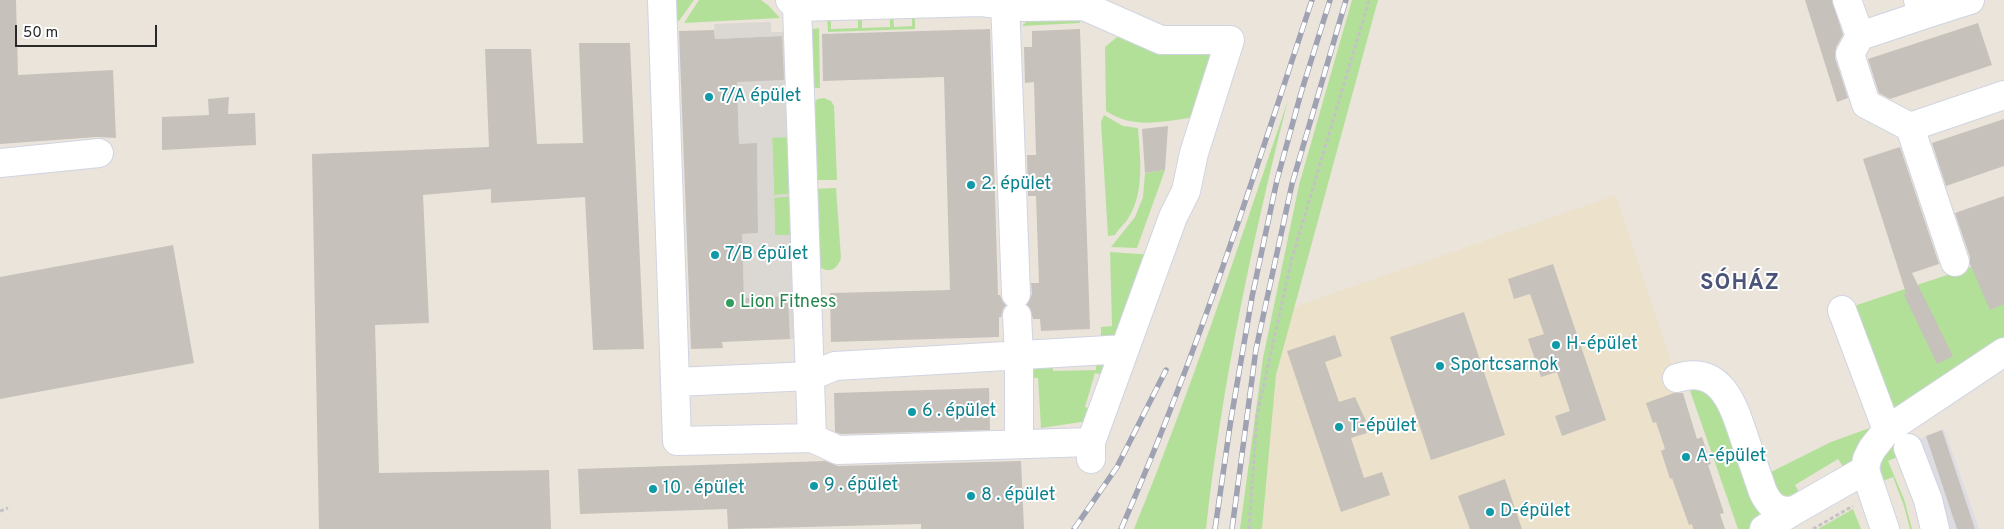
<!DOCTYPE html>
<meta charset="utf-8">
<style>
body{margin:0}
#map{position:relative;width:2004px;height:529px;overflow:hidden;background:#ebe4db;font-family:Overpass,sans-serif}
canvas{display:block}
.scale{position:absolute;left:15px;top:25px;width:142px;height:22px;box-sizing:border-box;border:2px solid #292929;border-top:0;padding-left:6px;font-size:15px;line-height:18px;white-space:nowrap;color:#292929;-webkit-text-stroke:4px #fff;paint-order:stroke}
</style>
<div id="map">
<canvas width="2004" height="529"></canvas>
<div class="scale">50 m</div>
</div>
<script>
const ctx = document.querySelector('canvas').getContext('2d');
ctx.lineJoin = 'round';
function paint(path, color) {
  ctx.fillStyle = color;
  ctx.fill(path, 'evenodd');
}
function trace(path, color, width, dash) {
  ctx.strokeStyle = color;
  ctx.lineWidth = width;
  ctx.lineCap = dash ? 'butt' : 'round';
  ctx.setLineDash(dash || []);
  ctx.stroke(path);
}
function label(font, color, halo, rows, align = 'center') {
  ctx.font = font + ' Overpass,sans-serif';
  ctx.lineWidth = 4;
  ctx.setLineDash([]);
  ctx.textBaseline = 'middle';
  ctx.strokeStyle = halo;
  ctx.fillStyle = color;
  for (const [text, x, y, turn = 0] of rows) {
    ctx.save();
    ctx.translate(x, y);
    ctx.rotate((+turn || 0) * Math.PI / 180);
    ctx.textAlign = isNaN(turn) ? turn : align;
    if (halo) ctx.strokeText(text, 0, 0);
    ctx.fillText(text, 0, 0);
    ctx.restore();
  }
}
paint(new Path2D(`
 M1944 429 1979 529H1945L1914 441Z`), '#dedce3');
paint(new Path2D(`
 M1616 195 1697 439 1702 437 1711 464 1706 465 1724 513 1720 514 1725 529H1262L1276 375 1294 307Z`), '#ece1cb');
paint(new Path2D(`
 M673 0H694L679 21 674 18Z
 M699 0H761L769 6 780 18 684 23Z
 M1352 0H1378L1276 375 1262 529H1240L1263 358 1278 286 1299 185Z
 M890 15H893L894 27 912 26V15H915V29L828 32 827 17H831V29L858 28V16H862V28L890 27Z
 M1032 16H1080V23L1022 26Z
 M819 28 820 88H815L808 84 806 34 813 29Z
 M1122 33 1216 51 1196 117C1164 121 1134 130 1106 111L1105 47Z
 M824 98 831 101 834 106 837 180H811V103L818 99Z
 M1288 100C1252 241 1222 384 1206 529H1134C1192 388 1239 244 1288 100Z
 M786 114H791L793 194 774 195 772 137H787Z
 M1104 115 1123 126 1138 128C1140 158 1145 190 1129 217 1125 224 1119 228 1115 235L1108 236 1101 122Z
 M1165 170 1137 248 1111 247 1135 217 1143 197 1145 173Z
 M836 188 841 258C836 273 825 274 815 262L811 189Z
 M794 196 796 261H791L775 236 774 197Z
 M1110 252 1154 255 1123 337 1101 339V327L1112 326Z
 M2004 256V343L1898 409 1892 408 1848 308Z
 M1096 358 1107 365V376L1095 373 1085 407 1097 411 1088 421 1041 428 1038 378H1026L1041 362 1053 359V371L1096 370Z
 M1687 382 1711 387 1760 511 1756 522 1748 529H1738Z
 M1875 426 1857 461 1846 471 1838 459 1795 485 1802 497 1787 502 1763 476 1831 442Z
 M1911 433 1914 441 1902 455 1888 461 1904 499 1912 529H1910L1904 506 1893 477 1883 481C1874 457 1893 444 1911 433Z
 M1853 509 1861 529H1818Z`), '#b3e099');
paint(new Path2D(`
 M771 22V32H787L791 114H786L787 137 772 138 774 195 793 194 794 196 774 198 775 235H790L791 261H796L798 339H790L788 296 744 298 742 234 758 233 757 144H739L737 82 781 36 715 39 714 24Z`), '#dbd7d2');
paint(new Path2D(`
 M0 0H16L18 75 113 70 116 138 97 137 0 144Z
 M1805 0H1832L1843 35 1836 47 1835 58 1848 98 1837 102Z
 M1978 23 1992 65 1890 99 1879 93 1868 59Z
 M990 29 998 295H1000L1003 302 1006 305 1003 309 1001 317H999V337L831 342 830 293 950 290 944 77 823 81 822 34Z
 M1080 29 1090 329 1041 331 1040 319H1033L1030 308 1027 305 1032 294 1031 283H1039L1036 196H1028L1027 155H1036L1034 82 1025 83 1024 47H1032V31Z
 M714 30 715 39 782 36 784 80 737 82 739 144 757 143 758 233 742 234 744 298 788 296 790 339 722 342 723 348 691 349 679 31Z
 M579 43H630L644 349 593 350 585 197 491 203V189L423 195 429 323 375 325 379 473 549 470 551 529H319L312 154 489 147 485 49H531L537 144 583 143Z
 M229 97 228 114 255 113 256 145 162 150V117L209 115 208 99Z
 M2004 119V166L1946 186 1932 143Z
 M1168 126 1165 170 1145 173 1142 129Z
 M1900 147 1939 264 1912 273 1953 356 1937 364 1904 295 1906 293 1863 159Z
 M2004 196V304L1990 310 1970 264V257L1955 213Z
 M173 245 194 363 0 399V277Z
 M1553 264 1606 420 1562 436 1555 416 1570 411 1557 372 1541 377 1528 339 1544 334 1530 294 1514 299 1508 279Z
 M1464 312 1505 435 1431 460 1390 337Z
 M1335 335 1342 356 1325 362 1339 402 1355 397 1366 421 1364 422 1367 433 1351 438 1364 478 1382 472 1390 495 1341 512 1287 351Z
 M989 388 990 430 841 434 835 432 834 393Z
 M1674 393H1683L1697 439 1702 437 1711 464 1708 465 1724 513 1720 514 1725 529H1693L1692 524 1689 525 1672 478 1670 479 1661 451 1665 449 1656 422 1653 423 1646 403Z
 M1942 430 1975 529H1957L1926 436Z
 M825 461 838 466 1021 461 1024 529H921V524L728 529 727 509 580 514 578 469Z
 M1505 479 1522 529H1470L1458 496Z`), '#c6c1bb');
const minor = new Path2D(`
 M662 0 677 441 812 438 838 450 1091 442
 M790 0 797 7 981 2 1024 7 1084 6 1161 40H1230L1194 153 1186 191 1173 217 1091 442V459
 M1005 0 1016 294
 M1847 0 1860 36
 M1918 0 1923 15 1970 0
 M797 7 812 438
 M1923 15 1860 36 1850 54 1866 104 1910 127 1955 262
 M1910 127 2004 95
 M0 163 99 153
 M1842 310 1887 430
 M1017 316 1019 355V444
 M1677 378C1722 364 1734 407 1745 440 1751 457 1757 475 1763 492 1770 507 1779 513 1795 510L1865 470
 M675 382 811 376 835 366 1125 349
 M1908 448 1928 500 1935 529
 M1764 529 1795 510
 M1885 529 1865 470 1867 459 1872 449 1887 430 2004 352`);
trace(minor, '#d0d4e2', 30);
trace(new Path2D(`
 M0 511 8 508
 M1249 529 1257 415 1292 258 1369 0
 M1813 529 1853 506`), '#c3c3c3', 3, [4, 2.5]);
trace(minor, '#fff', 28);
const rail = new Path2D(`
 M1074 529 1117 467 1166 370
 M1121 529C1197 357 1253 178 1312 0
 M1215 529 1231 419 1252 297 1277 180 1301 93 1330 0
 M1232 529 1256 349 1292 184 1346 0`);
trace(rail, '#9ea2b3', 5.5);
trace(rail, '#fff', 4, [11]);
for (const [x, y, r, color] of [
 [709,97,5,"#0f9aa8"],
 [971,185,5,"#0f9aa8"],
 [715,255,5,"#0f9aa8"],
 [730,303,5,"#2e9e5b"],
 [1556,345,5,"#0f9aa8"],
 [1440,366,5,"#0f9aa8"],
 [912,412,5,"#0f9aa8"],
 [1339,427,5,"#0f9aa8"],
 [1686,457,5,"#0f9aa8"],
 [814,486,5,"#0f9aa8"],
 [653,489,5,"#0f9aa8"],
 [971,496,5,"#0f9aa8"],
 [1490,512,5,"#0f9aa8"]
]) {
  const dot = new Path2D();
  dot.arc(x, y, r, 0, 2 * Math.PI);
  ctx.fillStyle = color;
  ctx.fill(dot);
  trace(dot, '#fff', 2);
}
label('18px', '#0d838f', '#fff', [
 ["7/A épület",719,97],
 ["2. épület",981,185],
 ["7/B épület",725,255],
 ["H-épület",1566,345],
 ["Sportcsarnok",1450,366],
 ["6 . épület",922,412],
 ["T-épület",1349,427],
 ["A-épület",1696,457],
 ["9 . épület",824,486],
 ["10 . épület",663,489],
 ["8 . épület",981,496],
 ["D-épület",1500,512]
], 'left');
label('18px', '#27864d', '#fff', [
 ["Lion Fitness",740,303]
], 'left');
ctx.letterSpacing = '1px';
label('bold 22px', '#4b5478', '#fff', [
 ["SÓHÁZ",1740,285]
]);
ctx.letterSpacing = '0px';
</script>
